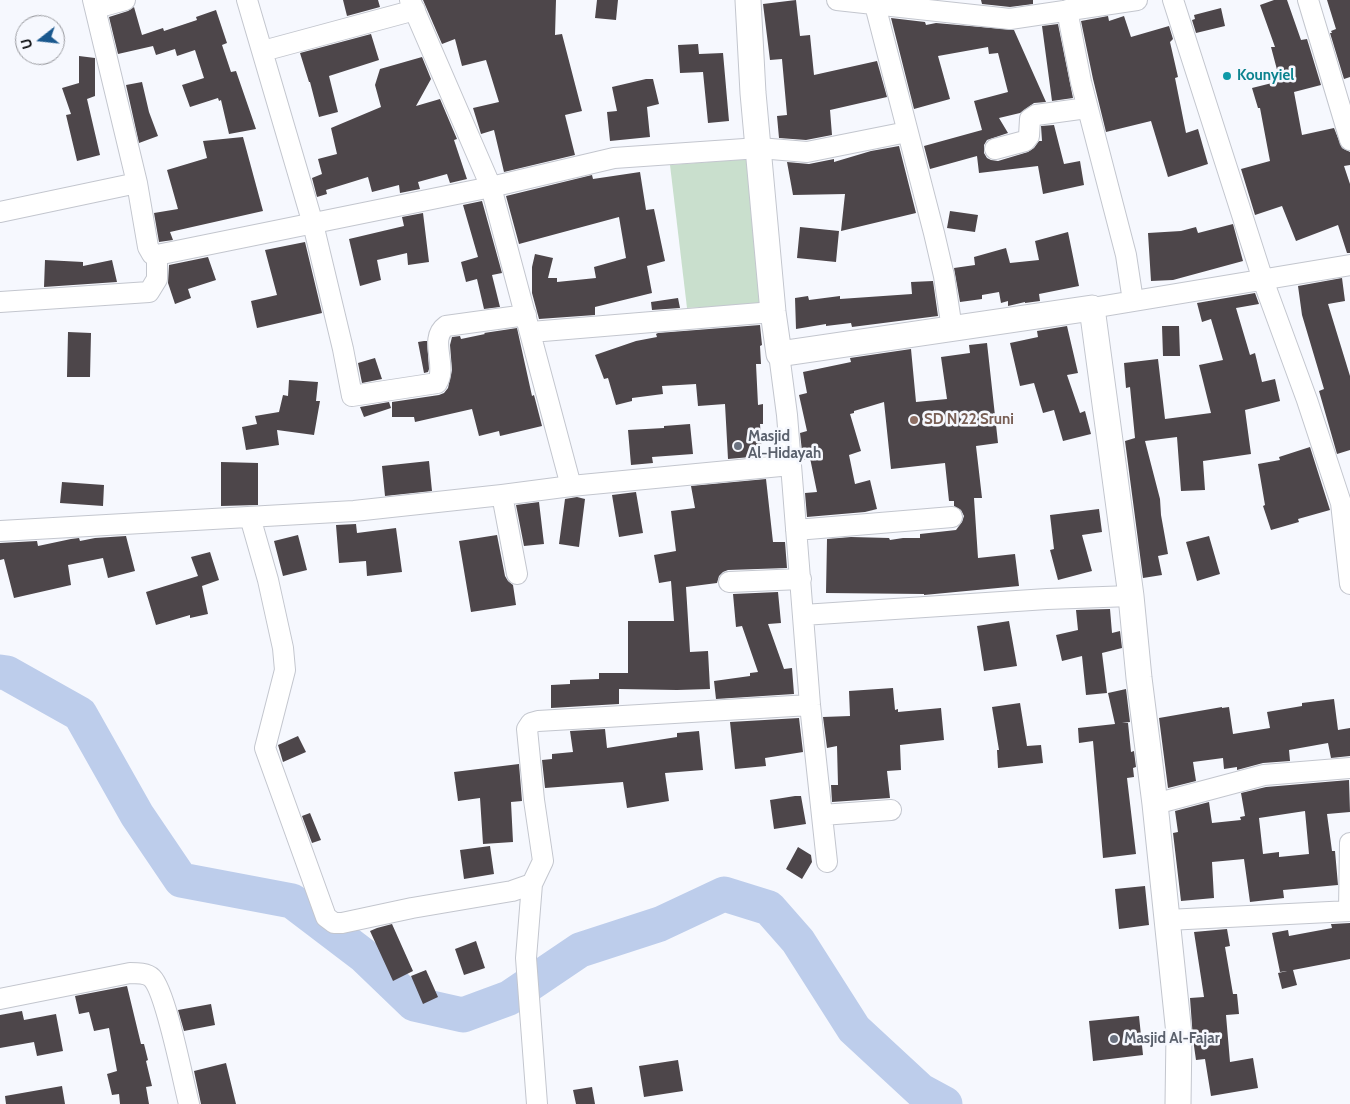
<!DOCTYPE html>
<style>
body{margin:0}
#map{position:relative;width:1350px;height:1104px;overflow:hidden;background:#f6f8fe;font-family:Cabin,sans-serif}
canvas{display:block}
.north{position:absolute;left:15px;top:15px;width:50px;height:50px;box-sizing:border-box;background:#f6f8fe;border:1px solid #98999e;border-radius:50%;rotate:254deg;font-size:14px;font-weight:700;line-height:20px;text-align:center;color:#0a0b0e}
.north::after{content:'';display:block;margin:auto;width:18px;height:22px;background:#1a588e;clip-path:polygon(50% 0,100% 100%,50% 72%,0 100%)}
</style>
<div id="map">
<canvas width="1350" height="1104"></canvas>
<div class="north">U</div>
</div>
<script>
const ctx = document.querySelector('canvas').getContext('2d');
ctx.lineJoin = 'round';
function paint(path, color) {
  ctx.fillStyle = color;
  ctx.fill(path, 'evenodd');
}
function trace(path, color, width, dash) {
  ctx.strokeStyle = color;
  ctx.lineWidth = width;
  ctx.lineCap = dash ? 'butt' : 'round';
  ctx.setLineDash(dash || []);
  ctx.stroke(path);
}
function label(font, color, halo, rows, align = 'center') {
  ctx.font = font + ' Cabin,sans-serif';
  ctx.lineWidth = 5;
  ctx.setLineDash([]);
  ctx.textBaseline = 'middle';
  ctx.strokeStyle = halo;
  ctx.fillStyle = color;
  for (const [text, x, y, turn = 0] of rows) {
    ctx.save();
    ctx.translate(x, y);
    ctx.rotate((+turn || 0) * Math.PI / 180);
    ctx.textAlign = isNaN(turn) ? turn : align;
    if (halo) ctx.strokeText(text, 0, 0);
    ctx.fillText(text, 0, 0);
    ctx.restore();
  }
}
paint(new Path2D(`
 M748 159 763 304 687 308 670 165Z`), '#c9dfcd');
trace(new Path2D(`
 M0 672 7 673 80 714 137 815 181 880 292 901 363 955 414 1004 463 1015 509 998 580 950 660 924 724 894 769 908 798 941 854 1029 921 1091 945 1104`), '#bdcdeb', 35);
paint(new Path2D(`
 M343 0H378L380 7 347 16Z
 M423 0H556L555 35 562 34 582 111 565 115 575 155 504 172 494 130 481 134 473 108 499 102 486 60 462 66 455 39 442 44Z
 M597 0H618L616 20 595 18Z
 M796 0 800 36 810 35 814 75 877 61 887 97 830 110 832 135 806 140 779 138 777 116 787 115 782 59 770 60 763 4Z
 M981 0H1033V4L1010 7 982 4Z
 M1274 0H1287L1301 40 1307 39 1321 85 1294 92 1302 135 1334 128 1342 148 1350 152V165L1344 166 1350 184V253H1347L1338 225 1296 241 1282 206 1255 215 1241 169 1270 161 1260 108H1258L1252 88 1280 81 1271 47H1275L1260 5Z
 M1327 0H1350V77L1344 79 1330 33H1332L1331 31 1336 29Z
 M134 7 142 35 163 28 164 31 197 20 196 17 216 10 227 43 222 45 231 72 236 71 256 129 229 134 221 100 219 101 218 98 190 107 182 85 204 78 195 50 177 56 175 49 156 55 153 46 118 54 109 17 128 11Z
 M1221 8 1225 26 1196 33 1192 20 1195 19 1194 15Z
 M1108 16 1109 21 1124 16 1131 37 1169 26 1173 39 1170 42 1178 77 1175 78 1186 133 1198 129 1208 164 1168 177 1151 121 1106 132 1093 79 1081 21Z
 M891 18 925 22 926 25 936 23 1014 30 1046 102 1034 103 1020 113 999 118 1008 133 987 140 984 145V153L987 158 991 160 998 161 1028 152 1034 148 1039 141H1042L1041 126 1054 125 1064 164 1080 161 1084 185 1043 194 1038 166 979 173 977 156 930 169 924 146 982 130 974 101 1008 92 998 53 989 54 988 47 938 56 950 99 914 109Z
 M1058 24 1073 98 1052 101 1042 26Z
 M371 34 379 60 329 76 338 112 319 117 310 82H309L300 53Z
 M698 44 699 54 723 53 729 121 708 123 703 72 680 73 678 45Z
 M79 56 95 58V96L87 99 100 155 77 161 66 115 71 114 62 88 79 83Z
 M422 57 431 79 416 106 440 99 457 139 454 140 467 179 450 183 447 174 418 182 420 189 400 193 399 185 372 192 368 177 326 190 327 194 317 197 312 178 322 174 318 159 337 154 331 128 381 107 375 85 380 69Z
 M646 79H653L659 104 647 107 650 137 610 141 607 112 617 111 612 87Z
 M142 82 149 112 158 136 139 143 126 85Z
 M243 137 263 211 170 232 173 240 159 242 154 213 178 209 167 170 207 158 203 141Z
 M899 146 916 213 841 231 845 194 793 195 787 162 809 164 834 159V162L871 151Z
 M640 172 646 210 654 209 665 261 647 266 652 293 595 307V315L539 319 532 293V267L535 254 553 258 548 278H557V282L596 278 594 267 626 258 619 217 519 244 506 196 592 175 593 179Z
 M482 201 502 273 492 275 500 307 484 309 477 279 466 282 461 262 478 257 463 205Z
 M950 211 978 215 975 232 947 228Z
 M423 213 429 262 408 265 407 253 377 260 381 280 360 286 349 239 404 226 402 217Z
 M1233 224 1243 261 1173 280 1151 281 1148 233 1181 231 1196 227 1198 233Z
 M800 227 839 231 836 262 797 258Z
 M1068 232 1079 286 1039 294 1040 301 1025 303V302L1008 306V301L1001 303 999 292 982 295V299L960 302 954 268 975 265 974 257 1006 248 1010 263 1039 260 1035 241Z
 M305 242 322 313 257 328 251 301 277 295 265 250Z
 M208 257 216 280 188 289 191 298 175 304 168 283 169 265Z
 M45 260 83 262V266L112 260 117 282 44 287Z
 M1342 278 1345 301 1328 304 1350 376V450L1337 454 1319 391 1324 389 1302 315 1298 286Z
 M933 281 938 316 852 327 851 323 826 326V324L796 329 795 298 808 296 809 300 840 296V299L912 294 911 282Z
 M1255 293 1259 304 1236 308 1250 355 1255 353 1262 382 1275 379 1280 401 1245 410 1251 454 1203 461 1205 490 1181 491 1177 437 1145 441 1160 499 1161 515 1168 554 1158 556 1162 575 1143 578 1125 441 1135 438 1130 387 1126 388 1124 363 1158 359 1165 419 1211 413 1199 365 1223 360 1211 319 1202 322 1197 303Z
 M678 298 680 308 652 310 651 302Z
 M760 325 762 345 760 346 761 364H756L758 405 763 404V424H760L762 456 728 459 725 404 698 406 696 384 662 386 663 394 632 398V401L616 405 608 378 604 379 595 355 636 341 657 337 656 334 658 333Z
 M1067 326 1078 373 1067 375 1080 413 1085 411 1091 434 1063 441 1054 410 1043 413 1034 383 1020 386 1010 343 1038 337 1037 331Z
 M1162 326H1179L1180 356H1163Z
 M517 328 532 396 534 395 542 426 500 436 499 431 479 436 472 409 415 422 414 417H392V402L439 395 444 393 448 388 452 370 450 345 452 337 460 336 461 339 485 334 484 333Z
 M68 332 91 333 90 377H67Z
 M424 341H427L429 369 428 372 424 373 418 342Z
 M987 343 998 443 976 446 982 498H974L978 558 1015 554 1019 586 924 595V594L826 593 827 539 851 537 889 538 890 540 903 538H920V534L956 530 962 522 964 516 961 510 954 506V501H949L945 463 891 469 884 402 854 411V413L850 414 861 451 849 455 855 484 870 480 877 509 865 512 807 517 805 493 817 492 810 458 803 460 800 433 807 431 799 395 807 393 803 372 851 362 850 358 911 349 916 402 947 399 941 357 970 353 969 345Z
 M375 358 382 379 362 383 358 363Z
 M289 380 318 382 316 401H320L314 435 277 430 279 445 246 450 242 427 257 424 255 416 279 412 283 395 288 396Z
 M389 402 391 408 364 417 360 407Z
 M690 424 693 454 652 457 653 463 631 465 628 430 664 428V426Z
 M1310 447 1330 510 1298 519 1299 522 1271 530 1263 506 1265 505 1258 464 1280 460 1279 457Z
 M429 461 432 491 385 496 382 466Z
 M221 462 258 463V505L221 506Z
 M766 479 773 542H785L787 568 728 570 723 572 719 576 717 583 686 587 690 652 708 651 710 689 677 690 619 689V704L551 708V685L570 684V680L599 679V673H628V621H674L671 581 659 583 654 555 676 551 671 511 695 508 691 486Z
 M62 482 104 485 103 506 60 503Z
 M636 492 643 533 619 537 612 495Z
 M577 497 585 499 579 547 559 544 565 499Z
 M539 502 544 544 524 546 516 505Z
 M1099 509 1102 532 1082 535 1092 571 1058 580 1050 550 1054 549 1050 515Z
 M356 524 357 533 396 528 402 572 367 576 366 561 339 563 336 525Z
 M298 535 307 570 283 576 274 541Z
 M497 535 505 576 508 581 513 585 516 605 471 612 459 541Z
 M126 536 135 571 108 578 103 558 68 565 71 585 14 598 4 559 0 560V543L37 541 38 546 71 539 79 538 80 541 95 538Z
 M1209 536 1220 574 1197 581 1186 542Z
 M210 552 219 580 202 586 208 614 190 618V615L156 625 146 592 198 576 191 557Z
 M778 592 781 623 768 624 784 669 792 668 794 694 716 699 714 681 750 676V673L758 672 742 626 736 627 733 594Z
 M1110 609 1112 633 1120 631 1122 648 1102 653 1107 693 1086 695 1082 656 1062 661 1056 635 1078 630 1076 610Z
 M1009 621 1017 666 984 671 977 626Z
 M893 688 895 710 898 709V712L941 708 944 740 900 745 901 770 887 771 890 798 832 802 831 785H838L837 746 827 748 823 717 850 716 849 691Z
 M1126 689 1130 722 1122 723H1128L1131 752 1134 751 1136 767 1133 768 1134 777 1127 778 1136 854 1103 858 1093 741 1079 743 1078 728 1115 724 1108 693Z
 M1334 699 1338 730 1350 728V756L1331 758 1328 743 1289 750 1290 761 1263 763 1237 770V767L1224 769 1223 758 1193 762 1196 781 1168 788 1159 718 1222 707V708L1229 707 1233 734 1270 728 1267 712 1302 706V703Z
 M1020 703 1027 746 1041 745 1043 763 998 768 997 750H999L992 707Z
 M799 718 803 752 765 758 766 766 735 769 730 722Z
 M605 729 607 748 677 737V733L699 731 703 770 665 773 669 801 627 808 623 782 545 788 542 760 552 759V754L573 752 570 731Z
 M298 736 306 752 283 762 278 745Z
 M519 764 522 801 511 802 513 842 483 844 480 798 458 801 454 772Z
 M1349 780 1350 812 1327 814 1332 851H1335L1338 885 1283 890 1284 898 1250 902 1244 859 1212 862 1214 898 1181 901 1173 833 1178 832 1175 811 1209 802 1212 823 1241 820 1240 817 1245 816 1241 793 1266 787ZM1305 811 1309 854 1279 857V852L1263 854 1259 818Z
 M795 796H801L806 824 774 829 770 800Z
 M310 813 321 840 312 843 302 816Z
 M490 846 494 874 464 879 460 850Z
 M798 847 811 855 812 862 802 879 786 869Z
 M1145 886 1149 925 1119 929 1115 889Z
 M1350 923V959L1293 970 1297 985 1282 989 1278 973 1287 971 1280 972 1272 933 1288 930 1289 936 1332 928 1331 924H1333Z
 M392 924 413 971 393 981 370 931 377 928Z
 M1227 929 1230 946 1225 947 1233 994H1237L1239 1014 1226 1015 1230 1062 1253 1058 1258 1088 1211 1096 1205 1059 1196 1060 1193 1039 1190 998 1204 997 1194 932Z
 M476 941 485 968 464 975 455 949Z
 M426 970 438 997 423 1004 411 976Z
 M127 986 141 1044H144L148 1060 146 1061 152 1086 146 1087 149 1104H120L119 1094 112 1095 107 1074 117 1071 109 1028 94 1031 89 1012 79 1014 75 996Z
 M211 1004 215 1025 184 1031 178 1010Z
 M22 1011 24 1020 56 1014 63 1051 37 1056 34 1042 0 1048V1015Z
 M1139 1016 1143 1055 1093 1061 1089 1021Z
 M678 1060 683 1091 644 1097 639 1066Z
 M226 1063 236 1104H201L194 1071Z
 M62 1086 65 1104H6L5 1096Z
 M592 1087 595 1104H576L573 1090Z`), '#4d464a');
const minor = new Path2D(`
 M93 0 137 183 148 247 152 254 157 255 491 187 410 0
 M247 0 313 224 343 349 352 396 437 383C448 366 428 339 446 326L526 315
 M837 0 1010 19 1137 0
 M1173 0 1263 280 1307 400 1341 503 1350 584
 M1308 0 1350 140
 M875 5 934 233 944 276 952 329
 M96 8 125 0
 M1067 10 1081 82 1126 255 1133 301
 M263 51 415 10
 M995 149 1025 141 1029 136 1030 119 1036 115 1087 108
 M0 212 137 183
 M0 302 149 292 157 279V255
 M1092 308 1350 265
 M531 332 773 312
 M791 465 810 705 827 862
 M571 486 491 187 614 158 759 148 807 152 907 132
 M502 495 517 574
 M250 517 268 580 283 648 285 670 265 748 326 917 334 923H342L412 908 512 891 532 884
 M796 530 952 517
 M0 531 354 511 502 495 571 486 791 465 787 415 779 354
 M729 582 801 579
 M803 615 1047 599 1131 596
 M1155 804 1264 775 1350 768
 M822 815 891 810
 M1349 911 1350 843
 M1167 920 1350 911
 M0 999 130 973C137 973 147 973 152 978 166 992 183 1081 189 1104
 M537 1104 526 958 532 884 543 861 534 800 527 729 531 723 538 721 810 705`);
const tertiary = new Path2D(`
 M748 0 753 93 773 312 779 354 1092 308 1131 596 1139 678 1155 804 1179 1034 1178 1104`);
trace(minor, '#c3c6ce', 22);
trace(tertiary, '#c3c6ce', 27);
trace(minor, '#fff', 20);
trace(tertiary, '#fff', 25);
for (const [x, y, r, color] of [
 [1227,76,5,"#0f9aa8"],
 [914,420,5,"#8d6e63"],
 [738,446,5,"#6b7280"],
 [1114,1039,5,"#6b7280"]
]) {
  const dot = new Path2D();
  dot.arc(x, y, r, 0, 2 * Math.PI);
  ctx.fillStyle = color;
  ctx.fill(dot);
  trace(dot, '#f6f8fe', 2);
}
label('bold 15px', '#0d838f', '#f6f8fe', [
 ["Kounyiel",1237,76]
], 'left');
label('bold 15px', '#785e54', '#f6f8fe', [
 ["SD N 22 Sruni",924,420]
], 'left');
label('bold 15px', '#5b616d', '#f6f8fe', [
 ["Masjid",748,437],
 ["Al-Hidayah",748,454],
 ["Masjid Al-Fajar",1124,1039]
], 'left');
</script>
